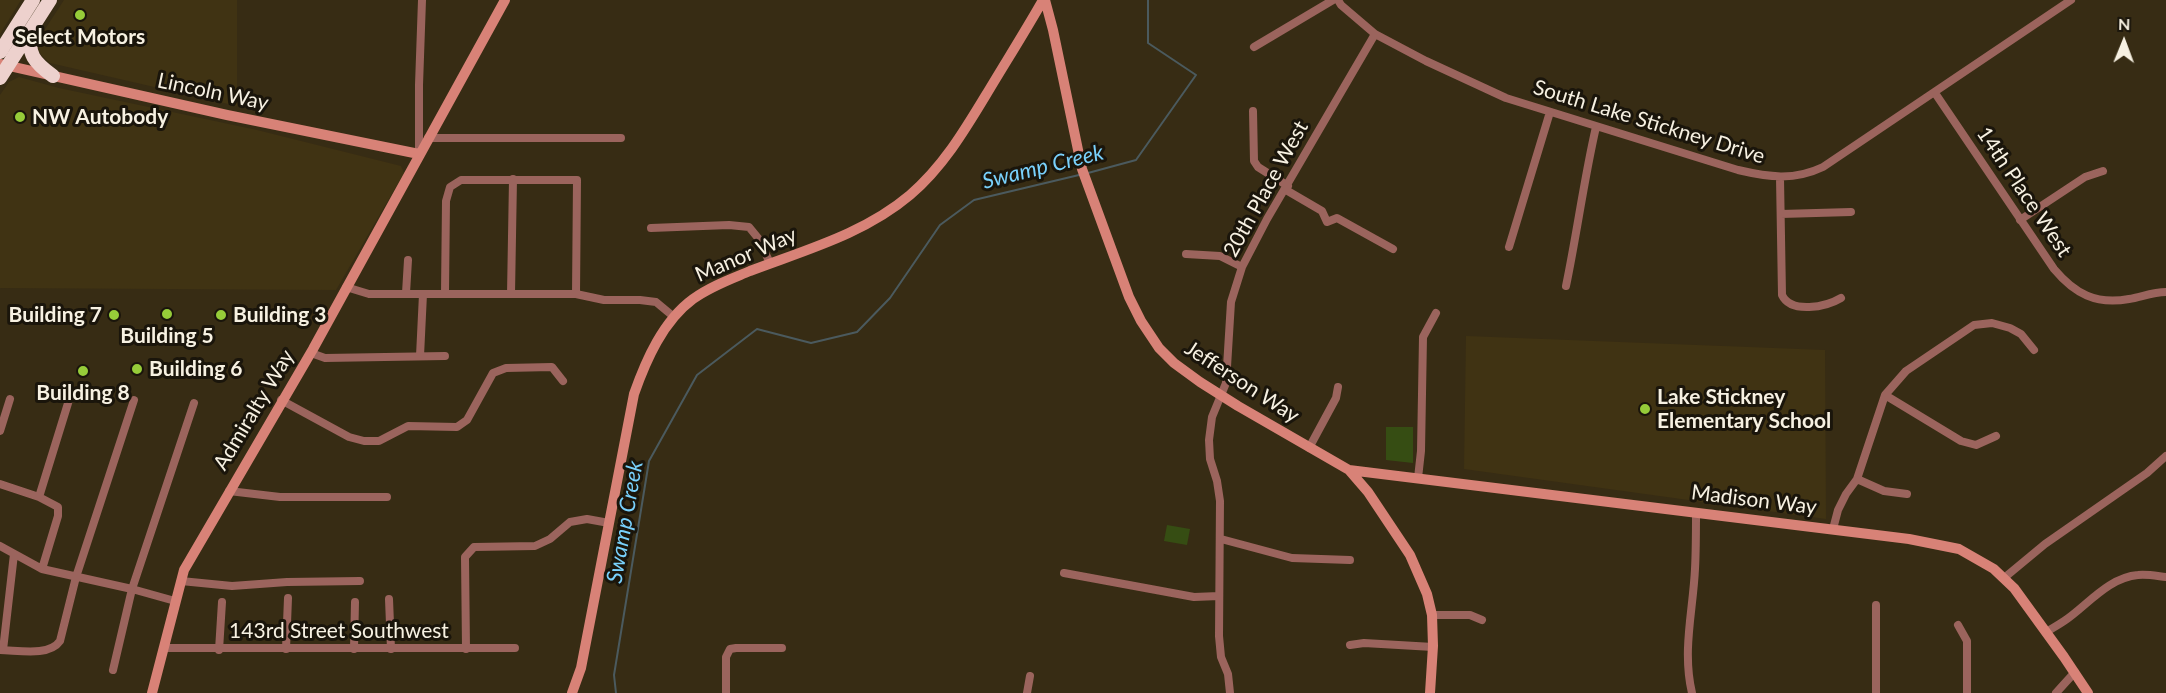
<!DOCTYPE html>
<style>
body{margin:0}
#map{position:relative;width:2166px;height:693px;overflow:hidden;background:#372c14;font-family:Lato,sans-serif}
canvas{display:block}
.north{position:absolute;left:2094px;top:12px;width:60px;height:60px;-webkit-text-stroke:4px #1a150b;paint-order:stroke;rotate:1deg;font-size:16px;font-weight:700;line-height:24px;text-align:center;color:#f7f1e2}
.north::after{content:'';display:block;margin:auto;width:21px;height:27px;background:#f7f1e2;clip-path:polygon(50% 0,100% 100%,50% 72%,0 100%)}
</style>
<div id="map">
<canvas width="2166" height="693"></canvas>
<div class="north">N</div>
</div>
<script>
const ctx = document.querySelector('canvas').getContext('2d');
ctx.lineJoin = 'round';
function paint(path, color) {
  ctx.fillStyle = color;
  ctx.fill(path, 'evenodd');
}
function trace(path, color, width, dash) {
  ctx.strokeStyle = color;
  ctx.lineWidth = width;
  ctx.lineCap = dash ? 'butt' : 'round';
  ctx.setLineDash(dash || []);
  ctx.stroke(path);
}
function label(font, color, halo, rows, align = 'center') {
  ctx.font = font + ' Lato,sans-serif';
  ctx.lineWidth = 6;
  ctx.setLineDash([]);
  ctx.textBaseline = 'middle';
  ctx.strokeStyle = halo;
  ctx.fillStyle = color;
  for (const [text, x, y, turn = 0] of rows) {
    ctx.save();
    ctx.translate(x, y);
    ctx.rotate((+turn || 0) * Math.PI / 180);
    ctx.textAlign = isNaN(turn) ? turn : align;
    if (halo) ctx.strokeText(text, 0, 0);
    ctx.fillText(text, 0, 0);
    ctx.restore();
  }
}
paint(new Path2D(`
 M0 0H21L0 34Z
 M64 0H237V106L50 63 41 55 38 48V40Z
 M19 77 59 88 257 130 401 166 404 173 336 290 0 288V95L9 82Z
 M1466 336 1825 350 1826 519 1464 469Z`), '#403313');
paint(new Path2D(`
 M1386 427H1413V463L1386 460Z
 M1167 525 1190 529 1187 545 1164 541Z`), '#364d13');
trace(new Path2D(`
 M1088 173 1136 160 1196 75 1148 43V0
 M616 693 614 675 649 461 697 375 757 329 811 343 857 332 890 298 940 225 974 200 1079 175`), '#4b5a5e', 2);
trace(new Path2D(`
 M1338 0 1341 5 1375 34 1426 61 1506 98 1738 170C1768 177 1794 181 1823 167L2071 0
 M1254 47 1333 0
 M1935 93 2054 269C2075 294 2096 305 2129 299 2141 297 2153 292 2166 292
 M1253 111 1254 161 1258 167 1288 186
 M428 138H621
 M419 154V85L422 0
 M1780 178 1782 295C1791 314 1826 307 1841 298
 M1286 190 1322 211 1327 222 1337 218 1393 249
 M1781 214 1851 212
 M2020 220 2085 177 2103 171
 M651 228 729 225 749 227 758 238 770 263
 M1509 247 1550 112
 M1186 254 1220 256 1242 267
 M1566 286C1577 233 1584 179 1596 127
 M346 287 369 294H576L604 300H640L656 302 674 317
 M406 293 408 260
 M445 293 446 201 450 187 461 180H577L576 294
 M511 294 513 179
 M311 353 325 358 445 356
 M420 356 423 294
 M1885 395 1961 441 1976 445 1996 436
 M281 400 349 437 364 441H379L408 426 457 427 467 420 493 373 506 368 552 367 563 381
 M0 431 10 399
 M1309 448 1336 398 1338 387
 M1418 478 1421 451 1423 337 1436 313
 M1857 479 1884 491 1907 494
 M0 484 39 497 58 507V516L42 569
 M229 491 280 497H387
 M39 497 69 400
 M1833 529 1838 510 1846 494 1857 479 1885 395 1906 371 1974 325 1992 323 2010 328 2021 334 2034 350
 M1221 539 1292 558 1350 560
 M0 546 42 569 132 589 175 601
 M1064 573 1194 597 1219 596
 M2004 578 2045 544 2147 473 2166 456
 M181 581 232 586 287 582 360 581
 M389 599 391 649
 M1876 605V693
 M1432 615H1470L1482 620
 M1958 625 1967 641V693
 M2046 632C2053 628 2060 624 2067 619 2088 604 2110 577 2138 575 2147 574 2157 576 2166 577
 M1350 645 1364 643 1433 647
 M164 648H515
 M286 649 288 598
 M354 649 355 602
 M466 649 465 557 474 547 535 546 550 539 570 522 587 519 609 523
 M0 650C17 650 49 657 60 641L76 577 134 400
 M3 650 14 554
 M219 650 222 602
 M113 670 132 589 194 403
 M726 693V657L730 649 736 648H782
 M1027 693 1030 676
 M1230 693 1228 674 1221 657 1219 636 1220 501 1217 481 1210 459 1209 440 1212 417 1226 383 1231 302 1242 267 1267 219 1375 34
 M1692 693C1682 651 1693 611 1695 569 1696 550 1696 532 1696 513
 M2056 693 2075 672`), '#9b645d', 8);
trace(new Path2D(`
 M1045 0 1053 30 1082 169 1129 297 1141 321 1159 348 1174 363 1200 382 1238 406 1349 470 1368 492 1410 555 1427 594 1432 615 1433 646 1430 693
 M0 64 227 115 419 154
 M1349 470 1909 539 1959 549 1994 569 2014 588 2064 657 2088 693
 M152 693 184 570 313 349 505 0
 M572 693 581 668 634 394C646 360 663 321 693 299 711 286 731 279 750 271 805 250 864 234 910 195 944 166 966 128 989 90 1007 60 1026 30 1043 0`), '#d88277', 10);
trace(new Path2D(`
 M32 31C26 54 35 63 53 76
 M0 52 33 0
 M0 78 50 0`), '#edd1cd', 14);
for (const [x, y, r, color] of [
 [80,15,6,"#96cc39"],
 [20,117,6,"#96cc39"],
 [167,314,6,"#96cc39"],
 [114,315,6,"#96cc39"],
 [221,315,6,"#96cc39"],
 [137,369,6,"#96cc39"],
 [83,371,6,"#96cc39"],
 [1645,409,6,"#96cc39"]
]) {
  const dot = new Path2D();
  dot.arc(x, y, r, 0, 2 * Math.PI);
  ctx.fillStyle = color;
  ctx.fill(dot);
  trace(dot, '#1a150b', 2);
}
label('bold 21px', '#f7f1e2', '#1a150b', [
 ["Select Motors",80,37,"center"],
 ["NW Autobody",32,117],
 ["Building 7",102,315,"right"],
 ["Building 3",233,315],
 ["Building 5",167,336,"center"],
 ["Building 6",149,369],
 ["Building 8",83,393,"center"],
 ["Lake Stickney",1657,397],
 ["Elementary School",1657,421]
], 'left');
label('21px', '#f7f1e2', '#1a150b', [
 ["Lincoln Way",213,92,12],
 ["South Lake Stickney Drive",1649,122,17],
 ["20th Place West",1266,189,-61],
 ["14th Place West",2024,192,56],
 ["Manor Way",746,255,-23],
 ["Jefferson Way",1242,382,33],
 ["Admiralty Way",254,410,-59],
 ["Madison Way",1754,500,7],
 ["143rd Street Southwest",339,631]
]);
label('italic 22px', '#79d1fc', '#1a150b', [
 ["Swamp Creek",1043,167,-14],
 ["Swamp Creek",625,522,-80]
]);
</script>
